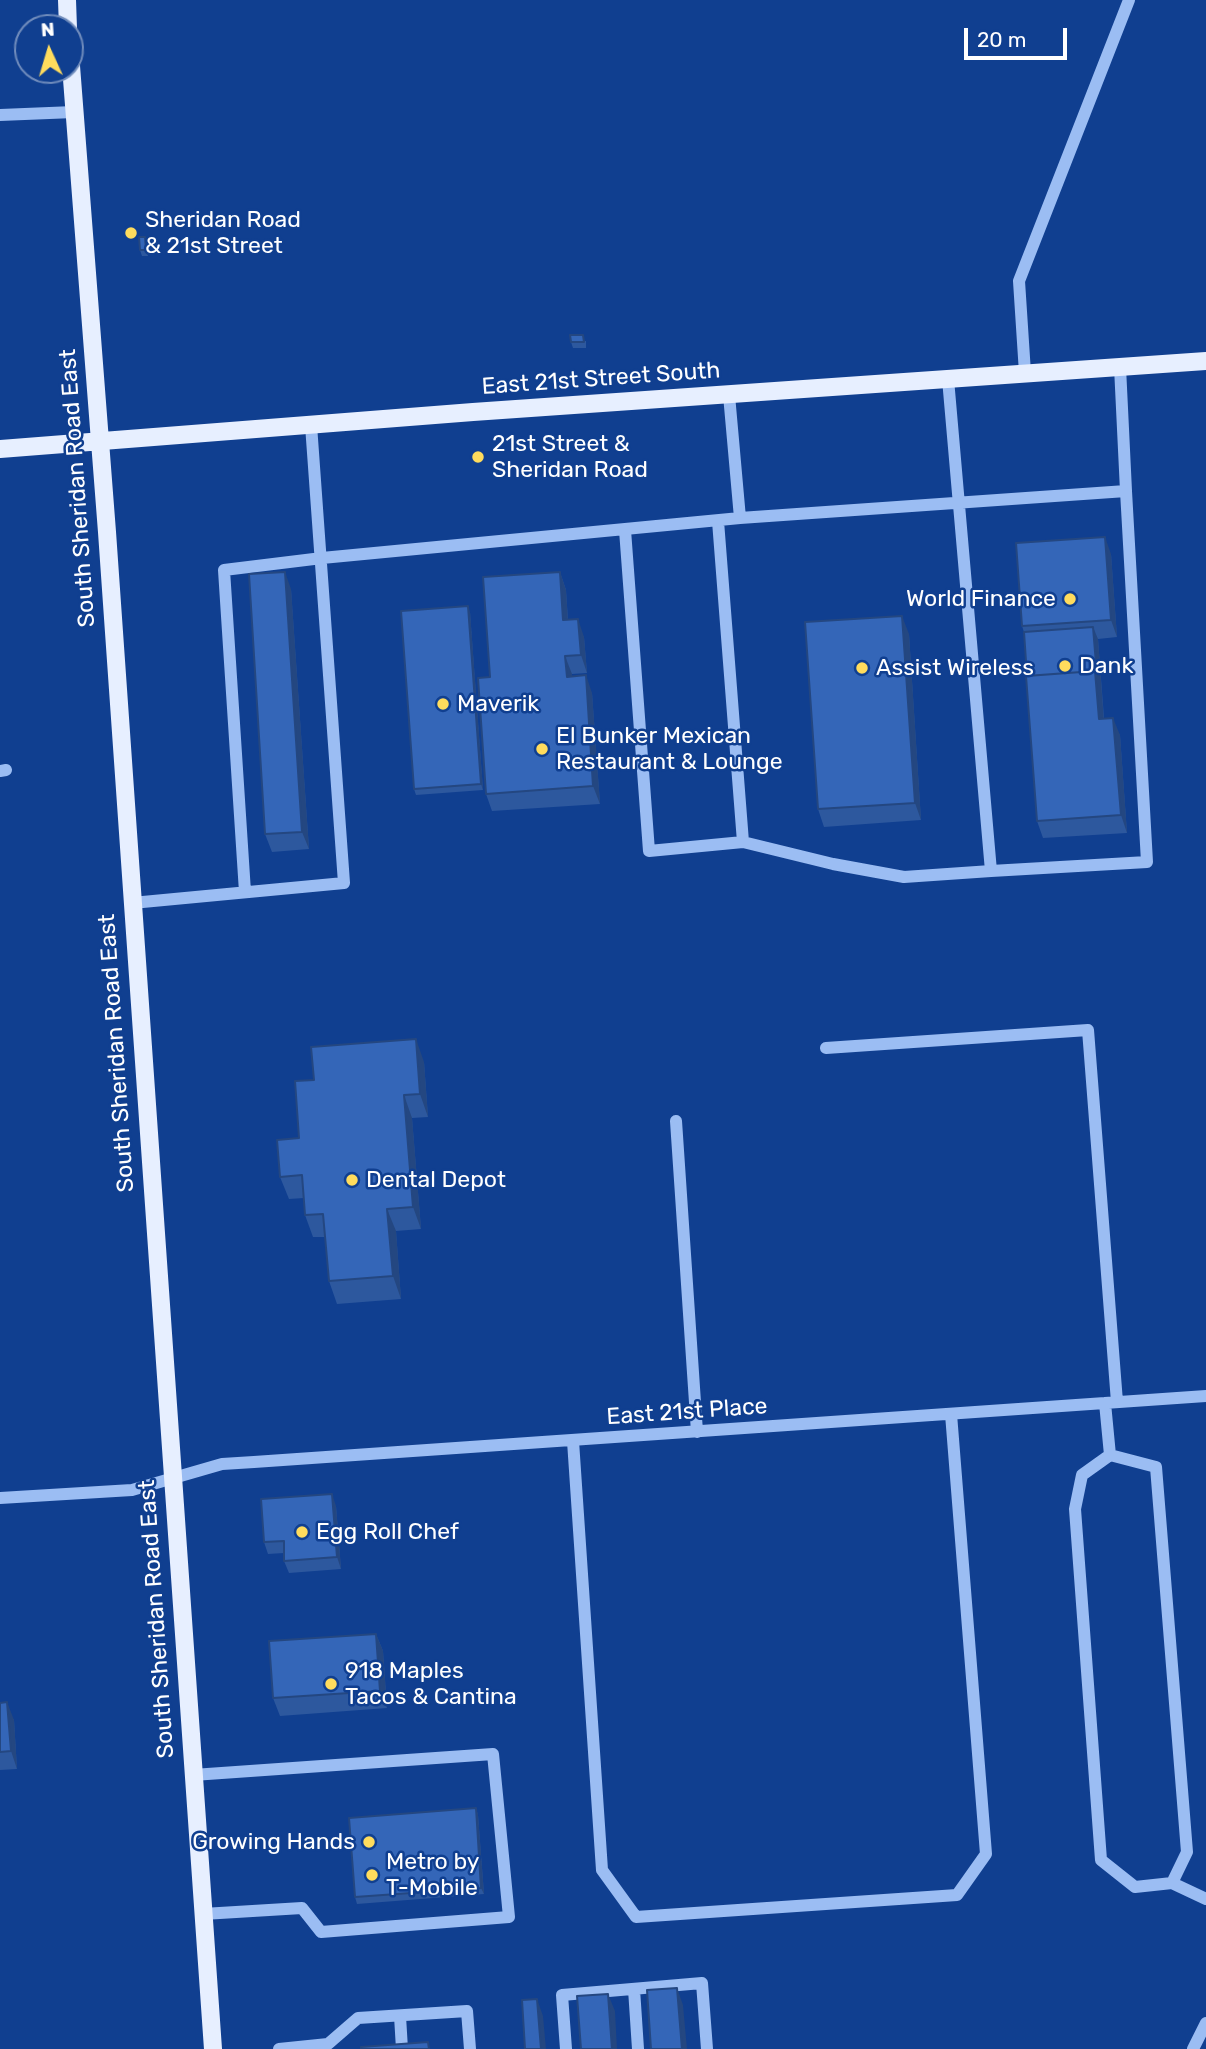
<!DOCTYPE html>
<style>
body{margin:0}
#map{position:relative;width:1206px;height:2049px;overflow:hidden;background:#103f90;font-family:Rubik,sans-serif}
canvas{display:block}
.north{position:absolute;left:14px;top:14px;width:70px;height:70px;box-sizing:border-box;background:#103f90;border:2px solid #708cbc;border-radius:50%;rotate:356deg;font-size:19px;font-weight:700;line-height:28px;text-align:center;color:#fff}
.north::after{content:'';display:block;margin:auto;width:24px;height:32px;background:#ffdc5d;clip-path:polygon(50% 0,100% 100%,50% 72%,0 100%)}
.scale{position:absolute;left:964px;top:28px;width:103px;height:32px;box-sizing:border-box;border:4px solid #fff;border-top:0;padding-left:9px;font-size:21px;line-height:24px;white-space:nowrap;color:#fff;-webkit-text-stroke:5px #103f90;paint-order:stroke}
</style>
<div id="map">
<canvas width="1206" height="2049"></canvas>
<div class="north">N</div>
<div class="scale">20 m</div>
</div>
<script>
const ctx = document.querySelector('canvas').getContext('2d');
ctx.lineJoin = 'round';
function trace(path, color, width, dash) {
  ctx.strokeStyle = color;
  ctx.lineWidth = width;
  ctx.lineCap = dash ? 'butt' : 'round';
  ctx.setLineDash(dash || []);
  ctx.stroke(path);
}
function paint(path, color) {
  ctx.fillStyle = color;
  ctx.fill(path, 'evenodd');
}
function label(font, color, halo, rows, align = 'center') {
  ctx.font = font + ' Rubik,sans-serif';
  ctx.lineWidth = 5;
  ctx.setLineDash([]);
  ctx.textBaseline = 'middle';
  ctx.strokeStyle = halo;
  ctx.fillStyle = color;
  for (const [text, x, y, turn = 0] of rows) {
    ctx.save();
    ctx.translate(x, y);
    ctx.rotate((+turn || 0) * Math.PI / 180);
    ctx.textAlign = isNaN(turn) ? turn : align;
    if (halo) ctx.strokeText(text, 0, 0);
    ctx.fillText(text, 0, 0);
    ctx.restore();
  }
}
trace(new Path2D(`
 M0 115 74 112
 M1025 373 1019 281 1129 0
 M729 395 740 518
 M718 521 743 842
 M625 530 649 851 743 842 833 864 904 877 991 871 948 379
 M0 771 6 770
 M991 871 1147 862 1126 491
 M245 892 224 570 322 558 740 518 1126 491 1120 367
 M132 903 344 883 311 425
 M826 1048 1088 1030 1117 1402
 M676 1121 697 1432
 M1105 1403 1110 1455 1082 1475 1075 1509 1101 1860 1135 1887 1172 1883 1187 1852 1156 1467 1110 1455
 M573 1441 602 1870 636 1917 957 1895 986 1854 951 1414
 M0 1498 132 1490 222 1464 254 1462 1206 1396
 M193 1775 493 1754 509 1917 321 1932 302 1908 203 1914
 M1172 1883 1206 1899
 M634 1989 638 2049
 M400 2016 402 2049
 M279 2049 328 2044 358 2018 467 2011 470 2049
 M566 2049 562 1995 702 1983 707 2049
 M1193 2049 1206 2023`), '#9bbdf3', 12);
trace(new Path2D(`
 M67 0 68 28
 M70 53 107 532 213 2049
 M0 449 473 412 1206 361`), '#e7efff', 18);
paint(new Path2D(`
 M145 237 147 243 148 256H142L140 250Z
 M586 341V348H573L571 342Z
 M1111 554 1117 637 1098 639 1104 718 1120 735 1127 833 1043 838 1037 821 1024 632 1022 626Z
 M560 572 566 590 568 620 584 637 587 673 572 674V676L592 693 600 804 492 811 486 794Z
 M291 589 309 849 272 852 265 834Z
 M470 612 483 790 416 795 414 789Z
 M909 634 921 820 824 827 818 809Z
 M424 1062 428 1117 412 1118 421 1229 396 1231 401 1299 337 1304 329 1281 325 1237H313L305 1215 304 1198 289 1199 280 1177 299 1138 314 1080Z
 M336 1506 341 1569 289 1573 284 1561V1553L268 1554 264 1542Z
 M376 1634 383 1651 387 1708 280 1716 273 1698Z
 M0 1703 14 1720 17 1769 0 1770Z
 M476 1808 478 1815 484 1894 357 1904 355 1897Z`), '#2d589e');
paint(new Path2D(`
 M145 237 147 243 148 256 146 250Z
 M1105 537 1111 554 1117 637 1111 620Z
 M285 572 291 589 309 849 302 832Z
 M560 572 566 590 569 638 563 620Z
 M468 606 470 612 483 790 481 784Z
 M902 616 909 634 921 820 915 803Z
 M578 619 584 637 587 673 581 655Z
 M1093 627 1098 639 1105 736 1099 719 1095 671Z
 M565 656 572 674 573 694 567 677Z
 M586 675 592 693 600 804 593 786Z
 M1113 718 1120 735 1127 833 1121 815Z
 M416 1039 424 1062 428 1117 420 1094Z
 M404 1095 412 1118 421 1229 413 1207Z
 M387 1209 396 1231 401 1299 393 1276Z
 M332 1494 336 1506 341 1569 337 1557Z
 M376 1634 383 1651 387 1708 380 1691Z
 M7 1702 14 1720 17 1769 11 1751Z
 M476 1808 478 1815 484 1894 481 1888Z
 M677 1988 683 2005 687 2049H682Z
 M608 1994 615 2011 617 2049H612Z
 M537 1999 543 2016 546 2049H541Z`), '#244781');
const building = new Path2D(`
 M139 237H145L146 250H140Z
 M570 335H583L584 342H571Z
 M1105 537 1111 620 1022 626 1016 543Z
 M285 572 302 832 265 834 249 574Z
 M560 572 563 620 578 619 581 655 565 656 567 677 586 675 593 786 486 794 478 678 490 677 483 577Z
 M468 606 481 784 414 789 401 611Z
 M902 616 915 803 818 809 805 622Z
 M1093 627 1097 676 1095 671 1027 676 1024 632Z
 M1095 671 1099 719 1113 718 1121 815 1037 821 1026 676Z
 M416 1039 420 1094 404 1095 413 1207 387 1209 393 1276 329 1281 323 1214 305 1215 302 1175 280 1177 277 1140 299 1138 295 1081 314 1080 311 1047Z
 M332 1494 337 1557 284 1561V1541L264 1542 261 1499Z
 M376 1634 380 1691 273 1698 269 1641Z
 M7 1702 11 1751 0 1752V1703Z
 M476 1808 481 1888 355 1897 349 1818Z
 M677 1988 682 2049H651L647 1990Z
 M608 1994 612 2049H581L577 1996Z
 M537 1999 541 2049H525L522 2000Z
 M428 2042 429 2049H361V2047Z`);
paint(building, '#3466b8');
trace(building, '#244781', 2);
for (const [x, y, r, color] of [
 [131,233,7,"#ffdc5d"],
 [478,457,7,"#ffdc5d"],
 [1070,599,7,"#ffdc5d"],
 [1065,666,7,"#ffdc5d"],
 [862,668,7,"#ffdc5d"],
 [443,704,7,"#ffdc5d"],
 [542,749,7,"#ffdc5d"],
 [352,1180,7,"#ffdc5d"],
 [302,1532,7,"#ffdc5d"],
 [331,1684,7,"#ffdc5d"],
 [369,1842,7,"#ffdc5d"],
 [372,1875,7,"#ffdc5d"]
]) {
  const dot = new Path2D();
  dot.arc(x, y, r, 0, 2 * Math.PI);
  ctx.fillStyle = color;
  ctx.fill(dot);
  trace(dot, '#103f90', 2.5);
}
label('23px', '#fff', '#103f90', [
 ["Sheridan Road",145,220],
 ["& 21st Street",145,246],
 ["21st Street &",492,444],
 ["Sheridan Road",492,470],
 ["World Finance",1056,599,"right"],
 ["Dank",1079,666],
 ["Assist Wireless",876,668],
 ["Maverik",457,704],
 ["El Bunker Mexican",556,736],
 ["Restaurant & Lounge",556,762],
 ["Dental Depot",366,1180],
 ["Egg Roll Chef",316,1532],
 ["918 Maples",345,1671],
 ["Tacos & Cantina",345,1697],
 ["Growing Hands",355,1842,"right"],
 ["Metro by",386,1862],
 ["T-Mobile",386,1888]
], 'left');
label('23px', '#fff', '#103f90', [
 ["East 21st Street South",601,379,-4],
 ["South Sheridan Road East",78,488,-94],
 ["South Sheridan Road East",117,1053,-94],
 ["East 21st Place",687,1412,-4],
 ["South Sheridan Road East",157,1619,-94]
]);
</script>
